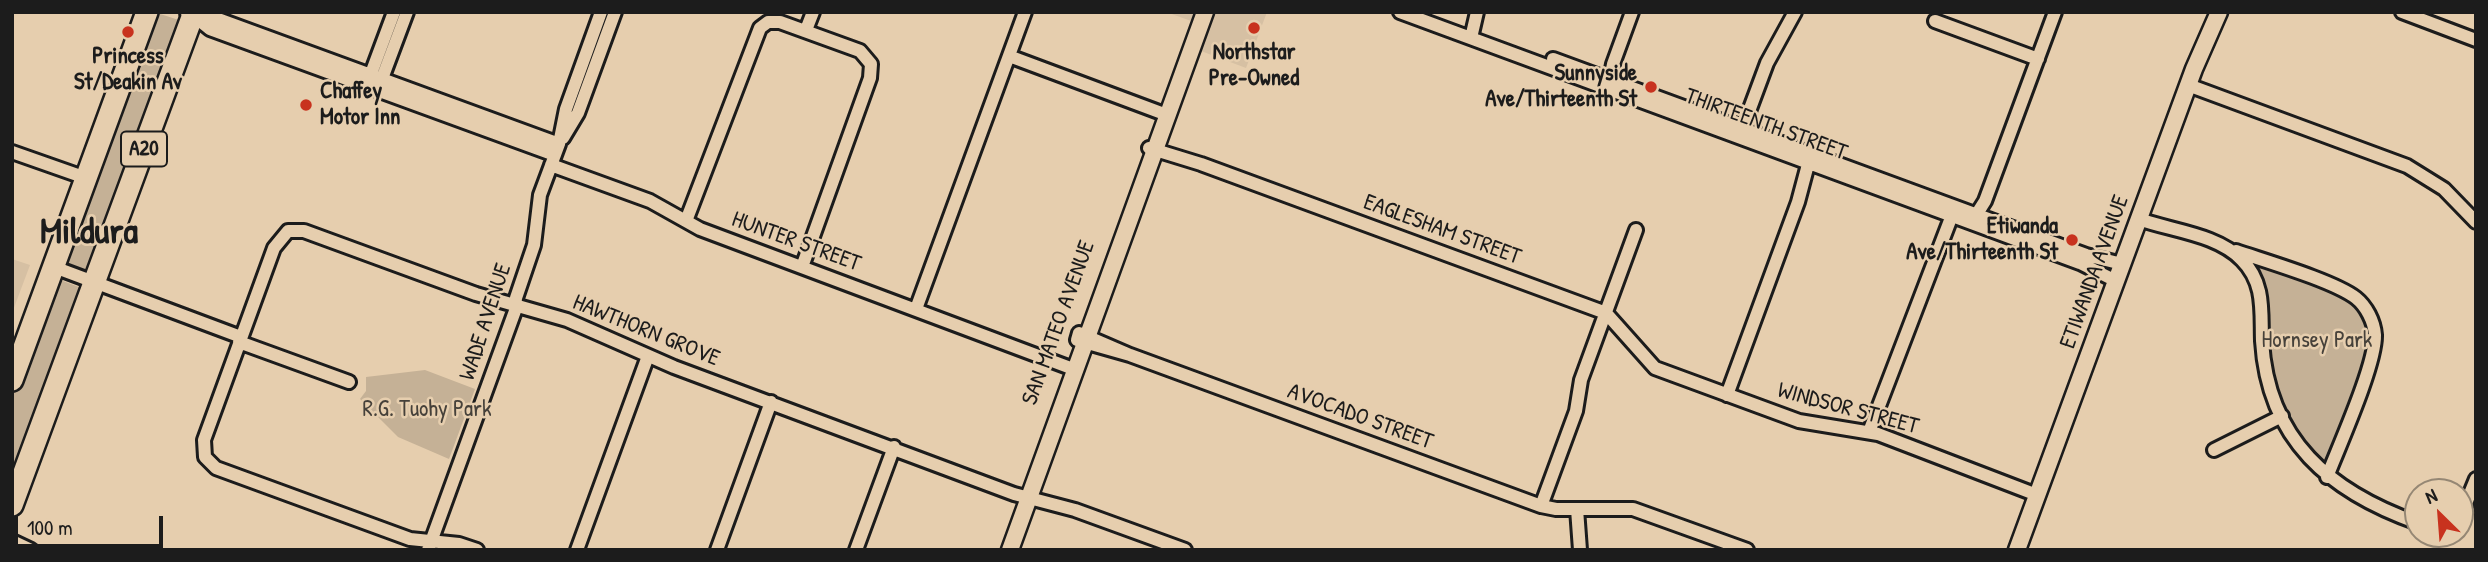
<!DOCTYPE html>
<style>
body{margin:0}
#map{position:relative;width:2488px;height:562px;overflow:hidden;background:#e6ceae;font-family:"Patrick Hand",sans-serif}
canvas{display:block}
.frame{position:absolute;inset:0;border:14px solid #1c1c1c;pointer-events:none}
.north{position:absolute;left:2404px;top:478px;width:70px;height:70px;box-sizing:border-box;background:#e6ceae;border:2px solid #958774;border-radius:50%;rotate:335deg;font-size:19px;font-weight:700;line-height:28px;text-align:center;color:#1c1c1c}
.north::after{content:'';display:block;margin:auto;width:24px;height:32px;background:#c8321e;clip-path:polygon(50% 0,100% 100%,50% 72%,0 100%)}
.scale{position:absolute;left:14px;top:516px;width:149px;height:32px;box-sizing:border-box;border:4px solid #1c1c1c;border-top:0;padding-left:9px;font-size:21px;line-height:24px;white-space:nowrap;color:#1c1c1c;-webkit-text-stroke:5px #e6ceae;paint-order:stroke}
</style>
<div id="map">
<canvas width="2488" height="562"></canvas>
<div class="frame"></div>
<div class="north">N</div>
<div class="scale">100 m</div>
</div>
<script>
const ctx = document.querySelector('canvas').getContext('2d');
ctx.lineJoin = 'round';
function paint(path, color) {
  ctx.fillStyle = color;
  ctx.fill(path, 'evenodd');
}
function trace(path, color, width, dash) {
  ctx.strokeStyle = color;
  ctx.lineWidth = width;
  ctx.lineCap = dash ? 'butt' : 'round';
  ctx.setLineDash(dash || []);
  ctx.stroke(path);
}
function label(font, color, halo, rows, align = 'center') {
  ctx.font = font + ' "Patrick Hand",sans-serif';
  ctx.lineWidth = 5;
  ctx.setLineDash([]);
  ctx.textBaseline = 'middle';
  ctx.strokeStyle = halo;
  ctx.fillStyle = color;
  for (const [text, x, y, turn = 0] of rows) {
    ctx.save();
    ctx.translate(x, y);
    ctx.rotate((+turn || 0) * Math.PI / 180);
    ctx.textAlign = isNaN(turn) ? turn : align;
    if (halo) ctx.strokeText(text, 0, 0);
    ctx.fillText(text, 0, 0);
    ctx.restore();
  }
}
paint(new Path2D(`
 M1166 12H1267L1246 68 1201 51 1208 27Z
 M12 259 30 265 12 313Z`), '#d6c0a3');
paint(new Path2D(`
 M154 12 182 21 89 271 65 262Z
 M2257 264C2284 274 2350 289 2363 315 2370 327 2369 338 2367 351L2325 463 2320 462C2297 434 2276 403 2270 366 2265 327 2270 303 2254 265Z
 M58 279 84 289 12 490V396L55 281Z
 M425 370 475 389 449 459 398 437 360 399 366 391V377Z`), '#c5b196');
const street = new Path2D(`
 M1400 12 2080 263 2116 281
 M2402 12 2476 40
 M187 13 215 18 559 144
 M194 16 210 29 555 155
 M1935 21 2038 59
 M806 30 813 12
 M1471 38 1477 12
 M1009 56 1167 115
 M1553 59 2086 255 2122 264
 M369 79 394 12
 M380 84 407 12
 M1609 85 1613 64 1632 12
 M2188 85 2407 166 2444 189 2476 222
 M1735 134 1748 114 1767 63 1795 12
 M563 138 578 113 615 12
 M1149 148 1201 164 1606 313 1655 368 1799 421 1878 434 2037 495
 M12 152 86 178
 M551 165 650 201 700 229 1076 370
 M2139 219C2172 231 2217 234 2242 260 2265 283 2261 311 2262 341 2268 440 2330 492 2418 523
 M1973 220 1985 201 2055 12
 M686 221 760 28 768 22H780L860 51 871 64 870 78 802 267
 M2236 251C2265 261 2334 281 2356 298 2366 306 2374 321 2375 335 2376 364 2339 446 2327 477
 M54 267 241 337
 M916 309 1025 12
 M239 342 349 382
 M1130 355 1079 333 1077 340 1130 355 1541 506 1556 509H1633L1747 550
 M1727 395 1798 202 1810 157
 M1869 432 1954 210
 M2214 450 2282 416
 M1541 506 1576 411 1581 380 1636 230
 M1577 509 1580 550
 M2460 518 2476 479
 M12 541 31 550
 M428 550 515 311 516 298 534 245 540 195 559 144 566 109 601 12
 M477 550 459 544 410 539 216 468 205 457 204 440 274 248 288 231H304L476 294 567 320 674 367 1014 494 1075 510 1185 550
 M577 550 648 356
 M717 550 771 402
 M856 550 894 447`);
const secondary = new Path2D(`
 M1010 550 1205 12
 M2017 550 2194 69 2219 12`);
const highway = new Path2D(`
 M12 380 147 12
 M12 505 194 12`);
trace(street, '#1c1c1c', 18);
trace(secondary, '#1c1c1c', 21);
trace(highway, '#1c1c1c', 26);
trace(street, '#e6ceae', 12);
trace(secondary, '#e6ceae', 16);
trace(highway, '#e6ceae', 21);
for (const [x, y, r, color] of [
 [1254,28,7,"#c8321e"],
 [128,32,7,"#c8321e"],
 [1651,87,7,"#c8321e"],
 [306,105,7,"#c8321e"],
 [2072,240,7,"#c8321e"]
]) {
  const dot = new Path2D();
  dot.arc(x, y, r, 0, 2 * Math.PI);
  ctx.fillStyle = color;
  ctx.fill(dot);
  trace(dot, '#e6ceae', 2.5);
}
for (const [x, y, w] of [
 [144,149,46]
]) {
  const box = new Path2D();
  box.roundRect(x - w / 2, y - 17.5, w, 35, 5);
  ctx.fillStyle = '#e6ceae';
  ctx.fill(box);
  trace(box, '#1c1c1c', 2);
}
label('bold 21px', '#1c1c1c', null, [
 ["A20",144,149]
]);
label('bold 23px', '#1c1c1c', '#e6ceae', [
 ["Northstar",1254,53],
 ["Pre-Owned",1254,79],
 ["Princess",128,57],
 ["St/Deakin Av",128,83],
 ["Sunnyside",1637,74,"right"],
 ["Ave/Thirteenth St",1637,100,"right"],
 ["Chaffey",320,92,"left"],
 ["Motor Inn",320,118,"left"],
 ["Etiwanda",2058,227,"right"],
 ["Ave/Thirteenth St",2058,253,"right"]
]);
label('23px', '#1c1c1c', '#e6ceae', [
 ["THIRTEENTH STREET",1766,125,20],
 ["EAGLESHAM STREET",1442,230,20],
 ["HUNTER STREET",796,242,20],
 ["ETIWANDA AVENUE",2095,272,-70],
 ["WADE AVENUE",486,322,-72],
 ["SAN MATEO AVENUE",1059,323,-70],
 ["HAWTHORN GROVE",646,331,22],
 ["WINDSOR STREET",1848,409,15],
 ["AVOCADO STREET",1360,417,20]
]);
label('23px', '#46413a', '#e6ceae', [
 ["Hornsey Park",2317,341],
 ["R.G. Tuohy Park",427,410]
]);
label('bold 37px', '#1c1c1c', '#e6ceae', [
 ["Mildura",89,233]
]);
</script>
